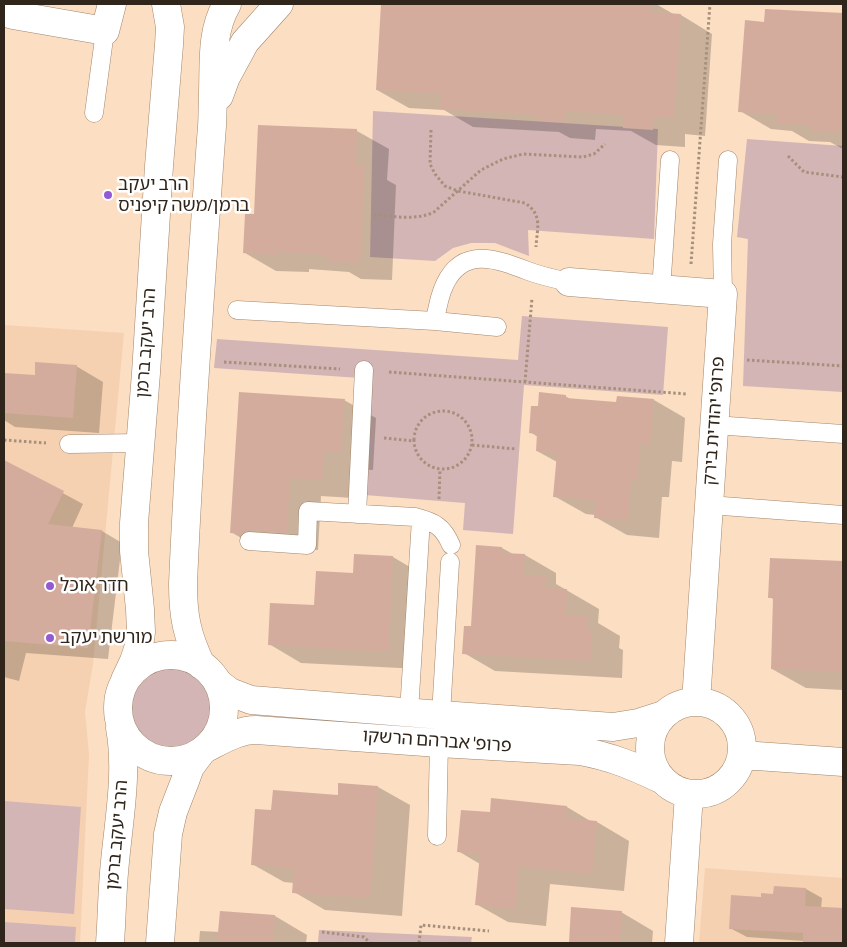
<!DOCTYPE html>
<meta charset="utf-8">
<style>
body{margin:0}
#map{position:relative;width:847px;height:947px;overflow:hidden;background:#fcdec2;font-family:"Sofia Sans Condensed",sans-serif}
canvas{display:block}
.frame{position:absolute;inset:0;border:5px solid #30251b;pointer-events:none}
</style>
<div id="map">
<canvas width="847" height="947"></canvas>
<div class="frame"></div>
</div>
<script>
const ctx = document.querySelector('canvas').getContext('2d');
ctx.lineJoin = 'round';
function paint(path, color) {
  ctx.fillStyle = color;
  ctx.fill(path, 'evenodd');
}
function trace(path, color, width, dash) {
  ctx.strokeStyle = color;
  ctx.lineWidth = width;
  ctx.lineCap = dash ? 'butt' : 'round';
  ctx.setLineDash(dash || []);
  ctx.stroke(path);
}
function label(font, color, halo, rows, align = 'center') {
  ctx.font = font + ' "Sofia Sans Condensed","Noto Sans Hebrew",sans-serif';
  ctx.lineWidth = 5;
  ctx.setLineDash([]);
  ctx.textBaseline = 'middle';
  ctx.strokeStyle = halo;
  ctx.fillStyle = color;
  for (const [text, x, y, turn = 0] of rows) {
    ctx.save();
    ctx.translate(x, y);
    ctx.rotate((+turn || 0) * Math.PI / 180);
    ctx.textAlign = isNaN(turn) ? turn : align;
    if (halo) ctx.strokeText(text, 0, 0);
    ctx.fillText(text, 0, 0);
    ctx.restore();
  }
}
paint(new Path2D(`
 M4 325 124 333 93 664 85 712 89 754 80 943H4Z
 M705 868 843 878V943H699Z`), '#f5d1b1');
paint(new Path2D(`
 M373 111 658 129 654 239 528 230 529 256 495 243H471L453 248 435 261 370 257Z
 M747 139 843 146V392L743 386 748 239 737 237Z
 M522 316 668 327 663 395 524 385 513 534 463 530 465 503 352 494 360 378 214 368 217 339 518 360Z
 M128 711a44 44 0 1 1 88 0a44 44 0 1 1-88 0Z
 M4 801 81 807 74 914 4 909Z
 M4 922 76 927 75 943H4Z
 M319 930 472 937 471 943H318Z`), '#d3b5b6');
paint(new Path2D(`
 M382 4H541L573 6 574 4H656L675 15H681L712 34 705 136 685 134V147L656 145 631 131 596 129 595 140 570 138 559 132 473 127 444 110 409 108 377 90Z
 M766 10 843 14V149L830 142 809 141 792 131 771 129 740 111 766 23Z
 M357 131 389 149 387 180 396 185 392 280 361 279 349 272 309 269V272L276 271 245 253 255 216Z
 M76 366 103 382 99 433 15 427 4 420V374L36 377Z
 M565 396 572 400 618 403 654 400 685 418 682 462 672 461 669 497H662L659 538 627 535 595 517V515L586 514 554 496 557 462 537 451 538 437 530 432 539 408Z
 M344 400 376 418 373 470 355 469 353 498 321 496 318 550 282 548 263 551 231 532Z
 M5 462 83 504 72 528 102 531 122 543 108 659 26 653 19 681 4 677V464Z
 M502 548 513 554 525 555 556 573V584L599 609 598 623 620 636 619 648 623 650 622 678 495 671 464 653Z
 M393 557 425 576 420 669 301 663 269 644 354 574Z
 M771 559 843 562V690L806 688 772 669 775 600 769 597Z
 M378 787 410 805 402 916 325 910 294 892V883L284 882 252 864 272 812Z
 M567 807 592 822H597L629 841 624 891 550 884 546 926 508 922 476 904 480 864 458 851 491 813Z
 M806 889 822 898 821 908 843 910V943H804V941L747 937 730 928 762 899Z
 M572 909 621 912 653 931 652 943H570Z
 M275 916 307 935 306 943H199L200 931 220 932Z`), '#0003');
paint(new Path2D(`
 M381 4H651L650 12 681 14 674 118 654 117 653 130 623 128V115L565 111 564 122 537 120V115L440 109 441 94 376 90Z
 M765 9 843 13V132L812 131V125L776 123 777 114 738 112 745 20 764 22Z
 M258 125 357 129 356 165H365L360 263 328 261 329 255 277 252V255L243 253 245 214H254Z
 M35 362 77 365 73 418 4 413V373L35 375Z
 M239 392 345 399 341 452 324 451 322 480 290 478 287 533 250 530 245 531 242 534 230 533Z
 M539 392 566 395V398L616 402 617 396 654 399 650 445 640 444 637 480 631 479 628 520 594 518 595 500 553 497 557 453 536 451 537 434 529 433 531 406H538Z
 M4 460 64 491 48 524 102 530 88 648 4 641Z
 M476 545 502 547V553L525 554 524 575 545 576V588L567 589 566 615 588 616V630L592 631 591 661 462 654 464 626H471Z
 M354 554 393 556 389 652 268 645 270 603 314 605 316 571 353 573Z
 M770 558 843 561V672L771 669 773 598H768Z
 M338 783 378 786 370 898 292 893 294 868 251 865 255 809 271 810 273 790 338 795Z
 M491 798 567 806 566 818 597 821 592 874 519 866 515 909 475 905 480 854 457 852 461 810 490 812Z
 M774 886 806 888 805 906 843 908V943H803V933L729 929 731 895 761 897V893L773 894Z
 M571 907 622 911 620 943H569Z
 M220 911 275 915 273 943H217Z`), '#d3ac9e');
const lane = new Path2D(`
 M94 113 105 31
 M661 290 670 160
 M723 294 722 244 728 160
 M237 310 435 321 497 327
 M435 321C437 309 439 296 445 284 463 246 497 259 528 271 541 276 555 279 569 282
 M714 425 843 434
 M69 444 140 443
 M709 505 843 515
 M357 514 364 370
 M249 541 307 545 308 511 415 517C434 522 443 526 451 545
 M409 712 421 519
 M441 715 450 562
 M437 836 439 743`);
const street = new Path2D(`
 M4 12 13 15 105 31 112 4
 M569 282 723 294 696 702
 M218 683 230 692 251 700 441 715 613 727 638 723 663 715
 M650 748a46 46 0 1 1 92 0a46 46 0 1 1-92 0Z
 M208 747C224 739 239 730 256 730L439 743 580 751C613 757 633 766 663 780
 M742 755 843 762
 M679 943 689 794`);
const secondary = new Path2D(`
 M219 96 226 77 245 42 279 4
 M118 708a53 53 0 1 1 106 0a53 53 0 1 1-106 0Z
 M201 665C187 635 183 617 183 584 189 440 200 297 210 153 212 133 213 113 213 92 214 62 211 31 227 4
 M125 680 134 661 139 646 141 632 140 609 134 551V523L146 373 159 166 169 45 170 27 166 4
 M110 943C112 916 112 889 115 862 119 818 128 772 120 728
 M160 943 168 834 173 812 185 781 190 767 202 751`);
trace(lane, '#a1856c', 19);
trace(street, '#a1856c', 29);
trace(secondary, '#a1856c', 29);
trace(new Path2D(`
 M431 130 430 164 435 174 445 186 458 191 525 203C543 215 537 228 536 247
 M788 156 804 172 843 177
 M374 215C394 216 416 221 434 212L481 170 503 159 523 154 583 157 594 154 605 144
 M691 264 710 4
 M747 360 843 366
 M224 362 340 369
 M389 372 687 394
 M525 382 532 298
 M414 440a29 29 0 1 1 58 0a29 29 0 1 1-58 0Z
 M384 438 413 441
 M4 440 46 443
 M472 445 516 449
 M439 499 440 469
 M322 932 364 937 370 943
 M419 943 421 925 489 931`), '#a6907b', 3, [2.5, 2.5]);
trace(lane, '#fff', 18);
trace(street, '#fff', 28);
trace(secondary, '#fff', 28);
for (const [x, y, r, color] of [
 [108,195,5,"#925bd3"],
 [50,586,5,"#925bd3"],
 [50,638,5,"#925bd3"]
]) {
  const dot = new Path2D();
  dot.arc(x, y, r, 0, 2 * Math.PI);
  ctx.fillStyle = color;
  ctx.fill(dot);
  trace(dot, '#fff', 2);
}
label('18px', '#30251b', '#fff', [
 ["הרב יעקב",118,185],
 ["ברמן/משה קיפניס",118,206],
 ["חדר אוכל",60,586],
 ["מורשת יעקב",60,638]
], 'left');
label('18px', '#30251b', '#fff', [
 ["הרב יעקב ברמן",147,343,-86],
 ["פרופ' יהודית בירק",715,421,-86],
 ["פרופ' אברהם הרשקו",437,742,4],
 ["הרב יעקב ברמן",118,835,-85]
]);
</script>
